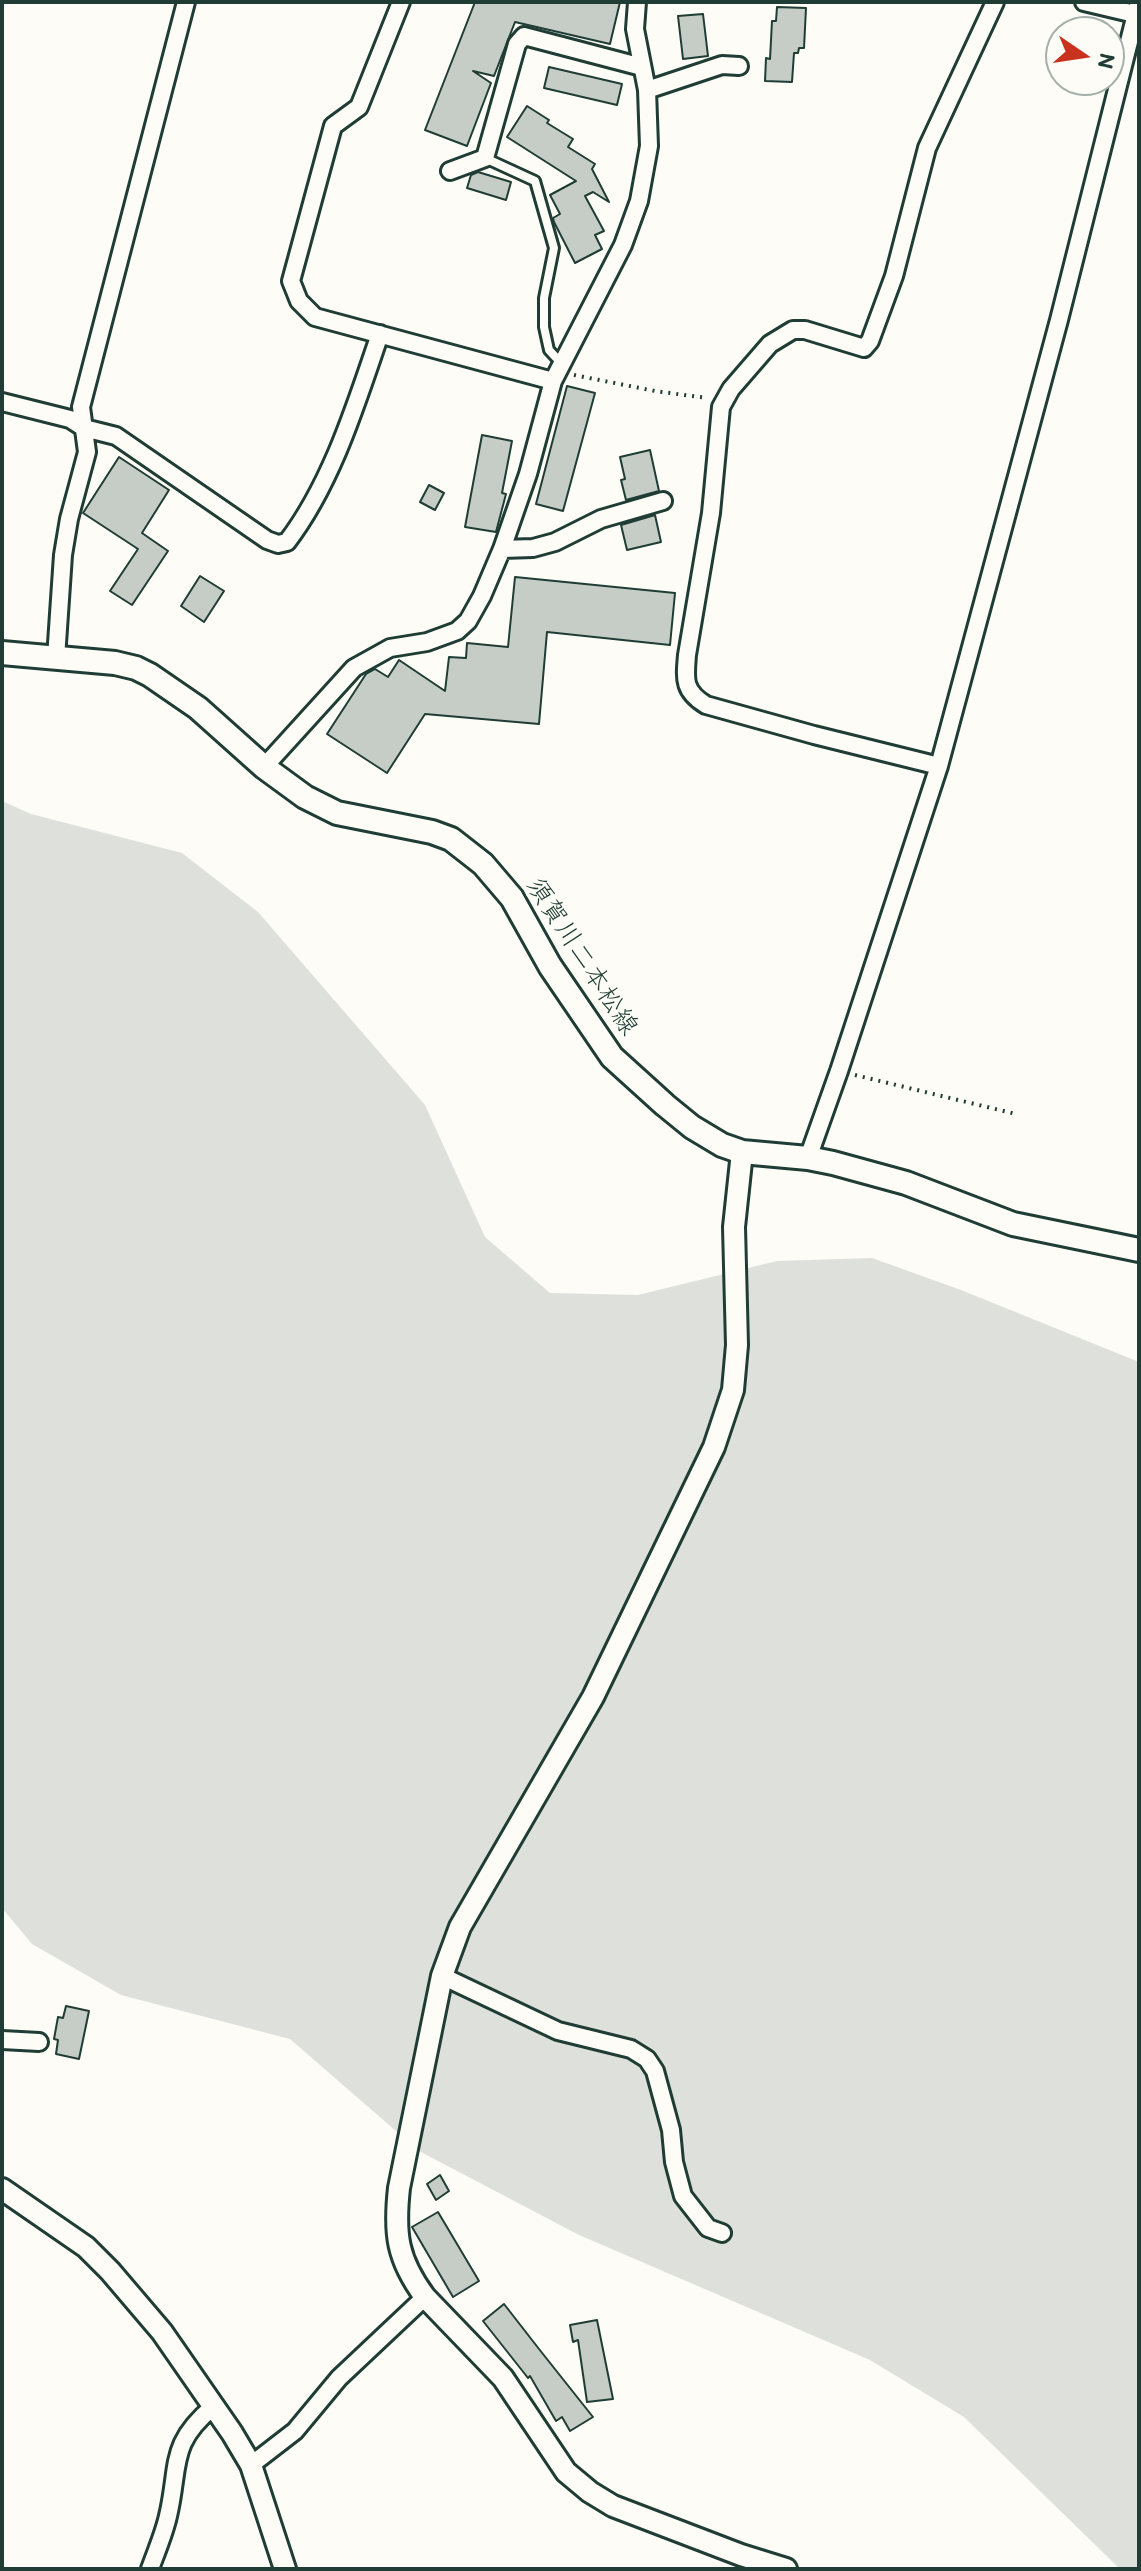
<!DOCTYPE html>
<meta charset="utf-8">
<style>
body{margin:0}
#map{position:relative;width:1141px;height:2571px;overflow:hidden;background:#fdfcf7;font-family:Itim,sans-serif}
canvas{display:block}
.frame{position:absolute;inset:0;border:4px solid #1f3d34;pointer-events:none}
.north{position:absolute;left:1045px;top:16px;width:80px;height:80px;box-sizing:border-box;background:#fdfcf7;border:2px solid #a4b0a9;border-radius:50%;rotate:103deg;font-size:22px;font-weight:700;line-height:32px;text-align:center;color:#1f3d34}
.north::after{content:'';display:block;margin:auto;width:28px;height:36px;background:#c8321e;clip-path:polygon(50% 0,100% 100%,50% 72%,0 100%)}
</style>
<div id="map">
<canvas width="1141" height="2571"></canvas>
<div class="frame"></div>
<div class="north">N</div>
</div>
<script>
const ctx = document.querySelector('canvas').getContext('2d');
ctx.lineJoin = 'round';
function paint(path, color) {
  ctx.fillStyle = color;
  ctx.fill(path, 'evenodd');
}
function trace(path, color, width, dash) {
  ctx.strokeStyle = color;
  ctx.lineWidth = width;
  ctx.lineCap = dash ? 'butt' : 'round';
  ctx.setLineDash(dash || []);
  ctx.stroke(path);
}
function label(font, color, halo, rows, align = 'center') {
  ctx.font = font + ' Itim,"Klee One",sans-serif';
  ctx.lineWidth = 7;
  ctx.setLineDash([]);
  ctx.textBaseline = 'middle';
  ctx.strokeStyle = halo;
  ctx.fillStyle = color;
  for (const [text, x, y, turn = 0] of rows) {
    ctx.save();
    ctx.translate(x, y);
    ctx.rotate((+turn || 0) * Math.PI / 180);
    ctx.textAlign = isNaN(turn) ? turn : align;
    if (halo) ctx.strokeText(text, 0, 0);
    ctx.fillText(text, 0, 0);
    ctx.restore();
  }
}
paint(new Path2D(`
 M2 801 31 814 182 853 258 912 425 1105 485 1237 550 1293 638 1295 777 1261 872 1258 961 1290 1139 1362V2569H1120L964 2417 870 2360 579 2235 419 2151 290 2039 121 1995 32 1944 2 1908Z`), '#dde0db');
const building = new Path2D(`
 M475 2H620L610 44 515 22 494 76 473 71 491 83 467 146 425 130Z
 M777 7 806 8 804 48H799L798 53H794L792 82 765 81 766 58 770 59 772 21H776Z
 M703 14 708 56 683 59 678 16Z
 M549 67 622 84 617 105 544 88Z
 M527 106 549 120 547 123 573 139 568 147 595 164 592 169 609 202 593 192 585 196 604 231 595 235 602 249 575 263 554 222 553 218 560 214 550 195 576 181 507 137Z
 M478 172 511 182 506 200 467 188 471 175Z
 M567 386 595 393 563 511 536 504Z
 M482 435 512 441 502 493 506 494 496 532 465 527Z
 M650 450 659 491 626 500 621 480 625 479 620 457Z
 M119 457 169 490 142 533 168 551 132 605 110 591 138 549 83 513Z
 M429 485 444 493 435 510 420 502Z
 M655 515 661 542 627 550 621 525Z
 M200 576 224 591 204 622 181 606Z
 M515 577 675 593 670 645 547 632 539 724 425 714 387 773 327 734 366 674 375 669 388 677 399 660 445 691 449 657 466 658 467 643 508 647Z
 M66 2006 89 2011 79 2059 56 2054 58 2040 54 2039 58 2017 63 2018Z
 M440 2175 449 2191 436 2200 427 2184Z
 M438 2212 479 2281 453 2297 412 2227Z
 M504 2304 539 2349 593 2417 570 2431 562 2417 556 2421 530 2376 528 2378 483 2321Z
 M597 2320 613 2399 587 2402 578 2340 573 2342 570 2325Z`);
paint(building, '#c6cdc7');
trace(building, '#1f3d34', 2);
const service = new Path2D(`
 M485 158 535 181 554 248 544 298V327L549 350 561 363`);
const minor = new Path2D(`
 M401 2 359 107 333 126 291 281 299 301 315 317 553 381
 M1084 2 1139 15
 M647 90 722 65 739 66
 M450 171 485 158 517 44 524 36 642 67
 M2 402 70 419 84 428 116 436 267 540 278 544 287 542C332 483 356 404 380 334
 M502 549 533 548 555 542 601 519 663 501
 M56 658 63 555 69 519 87 452 81 407 186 2
 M939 766 814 735 706 705C683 691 685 679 687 655L711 513 721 407 731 389 770 344 793 330H805L864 348 870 341 894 276 927 148 995 2
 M264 767 354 668 390 648 427 642 457 631 468 621 482 596 502 549 528 474 553 381 623 245 639 201 649 146 647 90 635 29 637 2
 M808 1158 839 1071 939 766 1059 320 1139 2
 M442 1976 558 2031 631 2049 647 2059 655 2071 671 2130 674 2162 683 2196 708 2228 722 2233
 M2 2040 39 2042
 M251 2465 295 2431 339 2378 425 2297
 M150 2569C156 2552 164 2534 168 2516 180 2465 168 2444 214 2406`);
const tertiary = new Path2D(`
 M742 1152 734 1227 737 1345 733 1390 714 1447 593 1697 460 1927 442 1976 399 2188C394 2234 397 2259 425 2297L503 2378 566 2472 590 2492 613 2506 741 2555 786 2569
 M2 2189 86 2247 110 2271 162 2332 232 2433 251 2465 285 2569`);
const secondary = new Path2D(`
 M2 653 115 663 136 668 150 675 198 708 264 767 305 797 337 813 432 832 451 839 483 864 512 898 550 966 612 1057 665 1105 692 1127 722 1145 742 1152 808 1158 833 1163 906 1183 1013 1224 1139 1250`);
trace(service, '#1f3d34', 14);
trace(minor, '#1f3d34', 22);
trace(tertiary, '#1f3d34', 26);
trace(secondary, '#1f3d34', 28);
trace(new Path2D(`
 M574 375 655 391 707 398
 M855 1075 1016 1114`), '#1f3d34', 4, [2, 6]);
trace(service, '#fdfcf7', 8);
trace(minor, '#fdfcf7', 16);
trace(tertiary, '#fdfcf7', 20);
trace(secondary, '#fdfcf7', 22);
label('26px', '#1f3d34', '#fdfcf7', [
 ["須賀川二本松線",581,957,57]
]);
</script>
